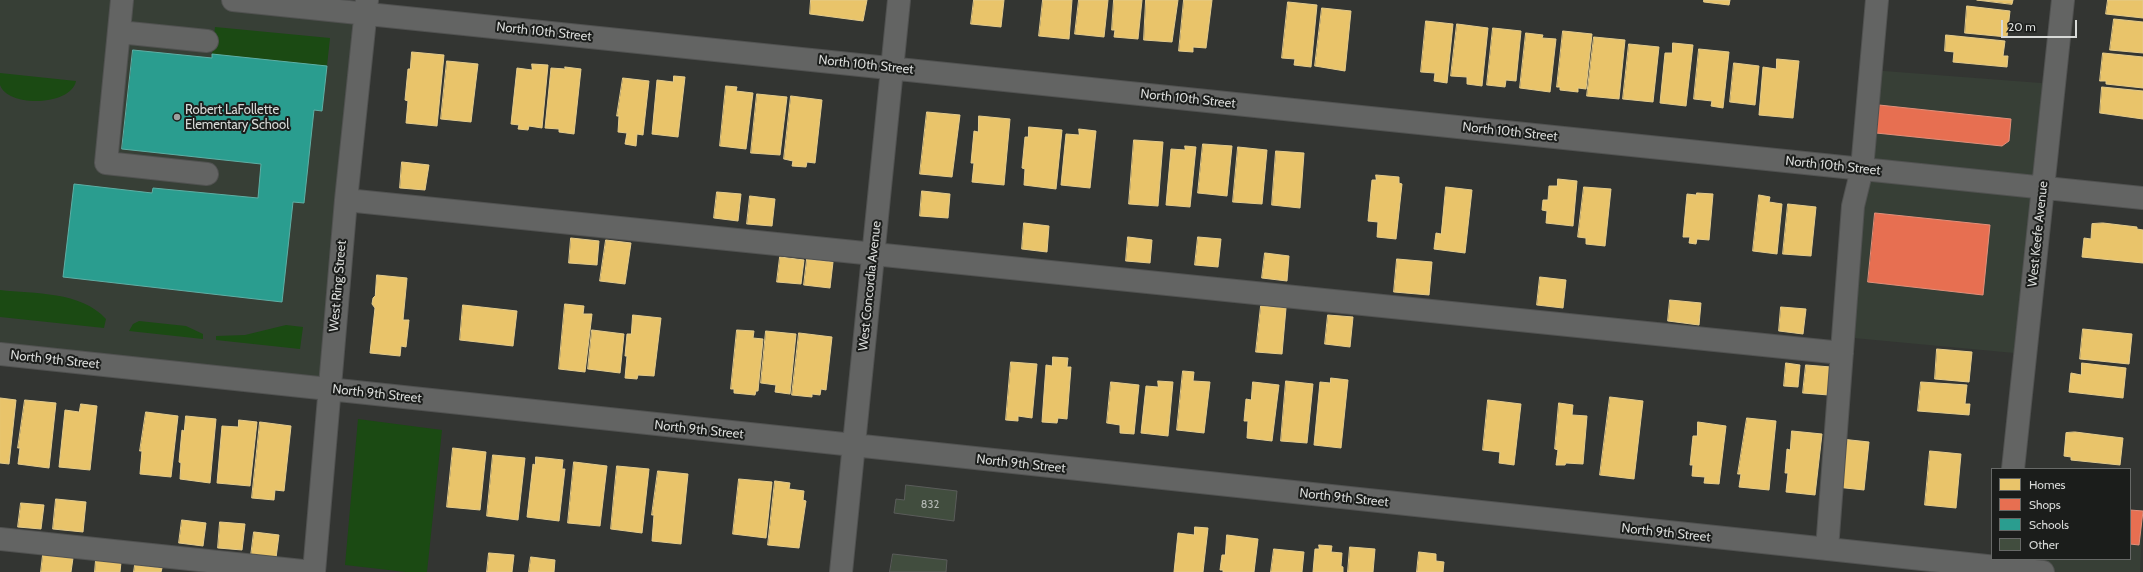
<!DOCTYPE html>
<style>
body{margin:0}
#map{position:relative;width:2143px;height:572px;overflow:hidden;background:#333532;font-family:Cabin,sans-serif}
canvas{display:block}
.legend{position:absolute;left:1991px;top:468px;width:140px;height:92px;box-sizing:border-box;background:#1b1d1b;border:1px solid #676967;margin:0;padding:5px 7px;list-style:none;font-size:12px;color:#d8dad8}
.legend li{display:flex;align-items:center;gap:8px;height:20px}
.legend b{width:20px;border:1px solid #676967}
.scale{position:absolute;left:2001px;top:20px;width:76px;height:18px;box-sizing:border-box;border:2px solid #d8dad8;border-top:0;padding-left:5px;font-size:12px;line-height:14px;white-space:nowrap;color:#d8dad8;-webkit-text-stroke:3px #1b1d1b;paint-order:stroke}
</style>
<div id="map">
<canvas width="2143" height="572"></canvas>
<ul class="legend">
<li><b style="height:11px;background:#e9c46a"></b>Homes</li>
<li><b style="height:11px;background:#e76f51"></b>Shops</li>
<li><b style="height:11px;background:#2a9d8f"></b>Schools</li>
<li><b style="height:11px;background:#414d3e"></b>Other</li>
</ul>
<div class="scale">20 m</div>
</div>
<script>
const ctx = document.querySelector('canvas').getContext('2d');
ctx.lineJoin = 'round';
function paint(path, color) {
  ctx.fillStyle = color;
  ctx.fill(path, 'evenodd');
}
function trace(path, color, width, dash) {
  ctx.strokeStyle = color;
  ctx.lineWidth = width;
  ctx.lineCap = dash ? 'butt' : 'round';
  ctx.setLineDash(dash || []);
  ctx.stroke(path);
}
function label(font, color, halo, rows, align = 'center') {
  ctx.font = font + ' Cabin,sans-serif';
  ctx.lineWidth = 4;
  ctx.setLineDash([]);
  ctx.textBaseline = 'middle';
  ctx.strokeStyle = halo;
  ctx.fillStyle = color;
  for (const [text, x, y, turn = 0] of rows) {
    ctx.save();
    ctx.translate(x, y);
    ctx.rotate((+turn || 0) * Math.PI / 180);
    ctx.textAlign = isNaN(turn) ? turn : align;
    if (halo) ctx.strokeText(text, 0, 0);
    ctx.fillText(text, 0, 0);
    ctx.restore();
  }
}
paint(new Path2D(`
 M0 0H233L365 14 328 389 0 354Z
 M1871 70 2054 84 2025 354 1843 337Z
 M2130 510 2143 511 2140 572H2043L2003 559H2130Z`), '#373f36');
paint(new Path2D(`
 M215 27 330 38 327 66 212 54Z
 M0 73 76 81C71 106 8 108 0 85 0 82 0 77 0 73Z
 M0 290C34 294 81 291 106 319L104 328 0 317Z
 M139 321 186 326 203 334V339L129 331 133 324Z
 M286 325 303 327 300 349 216 340V336L245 335Z
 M358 419 442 430 427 572H406L345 565Z`), '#1b4a13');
const homes = new Path2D(`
 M811 0H867L863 21 810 14Z
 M974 0H1004L1001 27 971 24Z
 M1043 0H1072L1069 39 1039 36Z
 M1079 0H1108L1104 37 1075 34Z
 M1114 0H1142L1138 39 1114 37 1115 30H1112Z
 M1146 0H1178L1172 42 1144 40Z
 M1184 0H1212L1206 48 1193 47V52L1179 51Z
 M1704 0H1730L1729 5 1704 2Z
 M1977 0H2013L2012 4Z
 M2108 0H2143V18L2106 14Z
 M1288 2 1317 5 1311 67 1294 65 1295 59 1282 58Z
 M1967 6 2010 11 2007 37 1965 33Z
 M1322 8 1351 11 1345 71 1315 66Z
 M2114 19 2143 22V53L2110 50Z
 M1426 21 1453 24 1447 83 1434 81 1435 73 1421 72Z
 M1457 24 1488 28 1482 86 1467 84V77L1451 76Z
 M1493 28 1521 31 1516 81 1506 80 1505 87 1487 85Z
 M1563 31 1592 34 1586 89 1578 88V92L1560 90V87H1557Z
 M1526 33 1543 35 1542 38 1556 39 1550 92 1520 88Z
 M1946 35 2005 41 2003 56H2008L2007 67 1953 62 1954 52 1945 51Z
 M1594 37 1625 40 1619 99 1587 96Z
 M1673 43 1693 45 1686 106 1660 103 1665 53H1672Z
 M1629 44 1659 47 1653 102 1623 99Z
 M1699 49 1729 52 1723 108 1711 106 1712 101 1694 99Z
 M412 52 444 55 437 126 406 123 408 101 405 100 408 69H410Z
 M2103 53 2143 57V88L2106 84V81H2100Z
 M1777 59 1799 61 1793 118 1759 115 1763 67 1776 69Z
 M447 61 478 64 471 122 441 119Z
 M1734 63 1759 66 1755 105 1730 102Z
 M532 64 548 65 542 128 529 126 528 130 518 129 519 125 511 124 517 68 532 70Z
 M565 67 581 69 574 134 559 132V129L545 128 551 68 565 69Z
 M674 76 685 77 678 137 652 134 657 80 673 82Z
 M623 78 649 81 643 135 637 134 636 146 625 144 627 133 618 132 619 116H617Z
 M726 86 737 87 736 91 753 93 746 149 720 146Z
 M2102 87 2143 91V119L2100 113Z
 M757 94 787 97 780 155 751 153Z
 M791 96 822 100 815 163 807 162 806 167 792 166 793 161 784 159Z
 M927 112 960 115 952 177 920 174Z
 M979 116 1010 119 1004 185 972 182 974 163H971L974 131 978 132Z
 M1029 127 1062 130 1056 189 1024 185 1025 169 1022 168 1025 137H1028Z
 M1079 129 1096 131 1090 188 1061 185 1066 134 1079 135Z
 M1134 140 1163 142 1158 206 1129 204Z
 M1203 144 1232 146 1227 196 1198 193Z
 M1185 146 1196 147 1190 207 1166 205 1171 149 1185 150Z
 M1238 147 1267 150 1262 204 1233 202Z
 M1276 151 1304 153 1300 208 1272 205Z
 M402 162 429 165 425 190 400 188Z
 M1376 175 1399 177V183L1402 184 1396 239 1377 237 1378 222 1368 221 1372 180H1376Z
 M1558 179 1577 181 1573 226 1546 223 1547 211 1542 210 1543 200H1548L1549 186H1557Z
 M1446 187 1472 190 1465 253 1434 249 1436 233 1441 234Z
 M1584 187 1611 189 1605 246 1586 244V238L1578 237Z
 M922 191 950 194 948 218 920 216Z
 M717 192 741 194 738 221 714 218Z
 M1697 193 1713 194 1709 240 1697 239 1696 244 1689 243 1690 237H1683L1687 194 1696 195Z
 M1759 195 1770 197 1769 202 1782 204 1777 254 1753 251Z
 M750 196 775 199 772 226 747 224Z
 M1788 204 1816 207 1811 256 1783 254Z
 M1024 223 1049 226 1047 252 1022 249Z
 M2103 223 2137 227V229L2143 230V263L2082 257 2084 238 2091 239 2092 224Z
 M1128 237 1152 240 1150 263 1126 261Z
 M1198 237 1221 239 1218 267 1195 265Z
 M571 238 599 241 597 265 569 263Z
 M606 240 631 243 625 284 600 281Z
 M1265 253 1289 256 1287 281 1262 278Z
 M780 257 804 260 801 284 777 282Z
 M807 259 833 262 830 288 804 285Z
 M1397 259 1432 262 1429 295 1394 292Z
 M377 275 407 278 403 320H409L406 347 401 346 400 356 370 353 375 308 372 304 373 298 375 296Z
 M1540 277 1566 280 1563 308 1537 305Z
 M1670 300 1701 303 1699 325 1668 321Z
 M565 304 584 306 583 314H592L585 372 559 369Z
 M463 305 517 311 513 346 460 340Z
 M1261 306 1286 308 1282 354 1256 352Z
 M1781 307 1806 309 1803 334 1779 331Z
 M633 315 661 318 654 376 638 375 637 379 625 378 627 356H625L627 334H631Z
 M1328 315 1353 317 1350 347 1325 344Z
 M2083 329 2132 334 2129 364 2080 359Z
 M592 330 624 334 620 373 588 369Z
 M737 330 754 331 753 338 763 339 758 391H756L755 395 734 393V389H731Z
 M766 331 796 334 790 394 775 392 776 385 761 383Z
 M799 333 832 337 826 390 821 389 820 395 812 394V397L792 395Z
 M1937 349 1972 352 1969 382 1935 379Z
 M1053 357 1068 358 1067 367H1071L1067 419 1058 418 1057 423 1042 422 1046 365 1052 366Z
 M1011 362 1037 364 1032 418 1018 416V421L1006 420Z
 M1786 363 1800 365 1798 387 1784 386Z
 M2082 363 2126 368 2123 398 2069 392 2071 373 2081 375Z
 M1806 365 1831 367 1829 395 1803 393Z
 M1183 371 1194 372 1193 381 1210 382 1204 433 1177 430Z
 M1331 378 1348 380 1341 448 1314 445 1320 382 1330 383Z
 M1158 381 1173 382 1168 436 1141 433 1146 386 1158 387Z
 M1286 381 1313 384 1307 443 1281 441Z
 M1111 382 1139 385 1134 434 1120 433V425L1107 423Z
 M1253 382 1279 385 1272 441 1247 438 1248 421H1244L1246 399 1251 400Z
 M1921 382 1967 385 1965 404H1970L1969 415 1918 411Z
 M1610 397 1643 401 1634 479 1600 475Z
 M0 398 16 400 9 464 0 463Z
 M25 400 56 403 49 468 18 464 20 448H18Z
 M1488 400 1521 404 1514 465 1499 463 1500 452 1483 450Z
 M1559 403 1573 405 1572 415 1587 416 1583 464 1566 463 1565 465H1556L1558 450 1555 449Z
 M81 404 97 406 90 470 59 467 65 410 79 412Z
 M146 412 178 416 171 477 140 474 142 451H140Z
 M186 416 216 419 210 483 180 479 181 463 179 462 182 430 184 431Z
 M1747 418 1776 421 1769 490 1739 487 1741 474H1738Z
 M239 420 257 422 250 486 217 483 222 426 238 427Z
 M260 422 291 426 284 491 275 490 274 500 252 498Z
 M1698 422 1726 426 1719 484 1704 483 1705 477 1692 476 1693 465H1690L1693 436H1697Z
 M1792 431 1822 434 1815 495 1786 492 1788 473H1785L1787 449 1790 450Z
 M2075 432 2123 438 2120 465 2071 460V457L2064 456 2066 433Z
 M1841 439 1869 442 1864 490 1836 487Z
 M453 448 486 452 480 510 447 507Z
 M1930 451 1961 454 1956 508 1925 505Z
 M493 455 525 458 518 520 487 516Z
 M536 457 563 460 562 469H565L559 521 527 517 533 464 535 465Z
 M574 462 607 466 600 526 568 523Z
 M617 466 649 469 642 533 611 529Z
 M658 471 688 474 681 544 652 541 654 515H652Z
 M739 479 772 482 766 538 733 534Z
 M775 481 790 483 789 489 804 491 803 500 806 501 799 548 768 545Z
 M56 499 86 502 83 532 53 529Z
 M21 503 44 505 41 529 18 527Z
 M182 520 206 523 203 546 179 543Z
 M220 522 245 524 242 550 218 548Z
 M1195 527 1208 528 1203 572H1174L1178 533 1194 535Z
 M254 532 279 535 276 558 251 556Z
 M1227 535 1258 539 1254 572H1223V570H1220L1222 555H1225Z
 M1319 545 1332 546 1331 552 1342 553 1341 566 1343 567V572H1313L1315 549H1319Z
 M1350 547 1375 549 1373 572H1348Z
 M1274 549 1304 552 1302 572H1271Z
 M1419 552 1436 554V561L1444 562 1443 572H1417Z
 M489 553 514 555 512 572H487Z
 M43 555 73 558 71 572H41Z
 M531 557 555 560 554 572H529Z
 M96 560 121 562 120 572H95Z
 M135 565 162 568 161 572H134Z`);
paint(homes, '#e9c46a');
trace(homes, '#e4cb8b', 1);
const shops = new Path2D(`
 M1879 105 2011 119 2009 141 2002 146 1876 133Z
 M1875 213 1990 225 1983 295 1868 282Z
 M2130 510 2143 511 2139 545 2130 544Z`);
paint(shops, '#e76f51');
trace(shops, '#e28f7a', 1);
const schools = new Path2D(`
 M133 50 212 58V54L327 66 322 111 314 110 304 203 293 202 282 302 63 277 74 184 152 193 153 188 258 198 261 164 122 149Z`);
paint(schools, '#2a9d8f');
trace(schools, '#5eafa5', 1);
const building = new Path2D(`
 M906 485 957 491 954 521 894 513 896 499 904 500Z
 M893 554 947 560 946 572H890Z`);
paint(building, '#414d3e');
trace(building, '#5a5c5a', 1);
const minor = new Path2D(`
 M122 0 106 163 207 174
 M233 0 2143 198
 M119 32 207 41
 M346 200 1842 353
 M0 354 2043 572
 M2013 469 2063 0
 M0 539 312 572
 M1827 549 1853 206 1862 169 1877 0
 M314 572 346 200 367 0
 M841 572 899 0`);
trace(minor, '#515251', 24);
trace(minor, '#636463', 22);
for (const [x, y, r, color] of [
 [177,117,4,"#9ea09e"]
]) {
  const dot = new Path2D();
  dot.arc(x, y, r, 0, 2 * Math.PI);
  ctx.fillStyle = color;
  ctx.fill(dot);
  trace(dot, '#1b1d1b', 1.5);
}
label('11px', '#b2b7b2', null, [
 ["832",930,505]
]);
label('13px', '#d8dad8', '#1b1d1b', [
 ["North 10th Street",544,32,6],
 ["North 10th Street",866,65,6],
 ["North 10th Street",1188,99,6],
 ["North 10th Street",1510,132,6],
 ["North 10th Street",1833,166,6],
 ["West Keefe Avenue",2038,234,-84],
 ["West Ring Street",338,286,-85],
 ["West Concordia Avenue",870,286,-84],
 ["North 9th Street",55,360,6],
 ["North 9th Street",377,394,6],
 ["North 9th Street",699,430,6],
 ["North 9th Street",1021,464,6],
 ["North 9th Street",1344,498,6],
 ["North 9th Street",1666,533,6]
]);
label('13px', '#d8dad8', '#1b1d1b', [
 ["Robert LaFollette",185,110],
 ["Elementary School",185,125]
], 'left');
</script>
